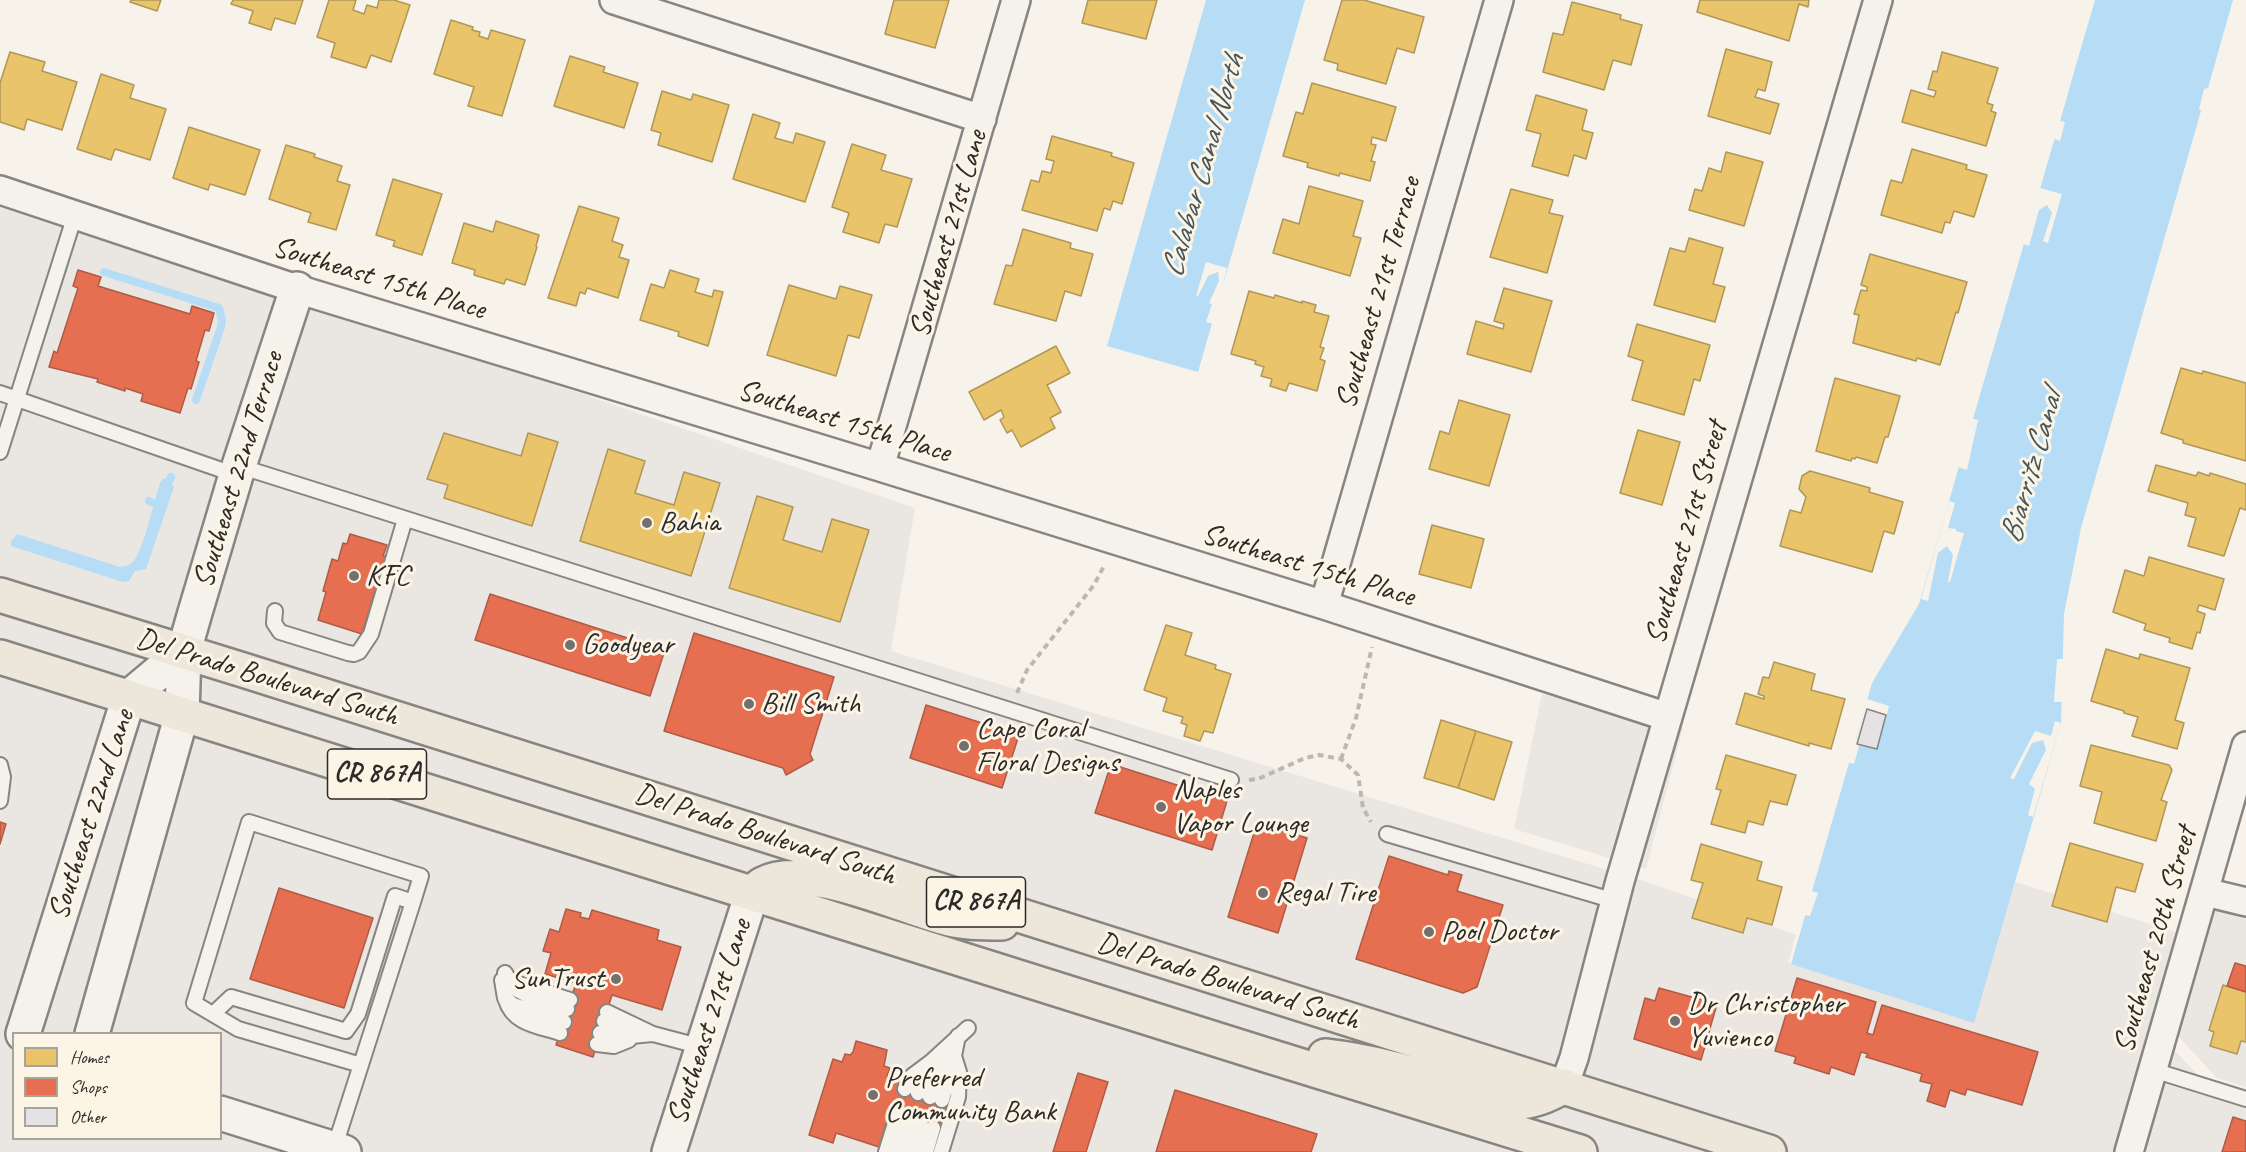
<!DOCTYPE html>
<style>
body{margin:0}
#map{position:relative;width:2246px;height:1152px;overflow:hidden;background:#f7f3ea;font-family:Caveat,sans-serif}
canvas{display:block}
.legend{position:absolute;left:12px;top:1032px;width:210px;height:108px;box-sizing:border-box;background:#fcf5e5;border:2px solid #a8a49b;margin:0;padding:8px 10px;list-style:none;font-size:18px;color:#2b2b2b}
.legend li{display:flex;align-items:center;gap:12px;height:30px}
.legend b{width:30px;border:2px solid #a8a49b}
</style>
<div id="map">
<canvas width="2246" height="1152"></canvas>
<ul class="legend">
<li><b style="height:16px;background:#e9c46a"></b>Homes</li>
<li><b style="height:16px;background:#e76f51"></b>Shops</li>
<li><b style="height:16px;background:#e4e2e5"></b>Other</li>
</ul>
</div>
<script>
const ctx = document.querySelector('canvas').getContext('2d');
ctx.lineJoin = 'round';
function paint(path, color) {
  ctx.fillStyle = color;
  ctx.fill(path, 'evenodd');
}
function trace(path, color, width, dash) {
  ctx.strokeStyle = color;
  ctx.lineWidth = width;
  ctx.lineCap = dash ? 'butt' : 'round';
  ctx.setLineDash(dash || []);
  ctx.stroke(path);
}
function label(font, color, halo, rows, align = 'center') {
  ctx.font = font + ' Caveat,sans-serif';
  ctx.lineWidth = 6;
  ctx.setLineDash([]);
  ctx.textBaseline = 'middle';
  ctx.strokeStyle = halo;
  ctx.fillStyle = color;
  for (const [text, x, y, turn = 0] of rows) {
    ctx.save();
    ctx.translate(x, y);
    ctx.rotate((+turn || 0) * Math.PI / 180);
    ctx.textAlign = isNaN(turn) ? turn : align;
    if (halo) ctx.strokeText(text, 0, 0);
    ctx.fillText(text, 0, 0);
    ctx.restore();
  }
}
paint(new Path2D(`
 M0 194 915 508 891 651 1647 882 1935 984 1987 873 2192 937 2162 1037 2210 1088 2246 1099V1152H0ZM14 1034H220V1138H14Z
 M1542 694 1683 728 1646 869 1514 829Z
 M2212 908 2246 919V1087L2217 1078 2177 1035Z`), '#eae6e2');
paint(new Path2D(`
 M1206 0H1305L1198 372 1107 346Z
 M2095 0H2233L2208 88 2204 89 2199 109 2201 111 2081 528 2064 614 2061 723 1974 1023 1791 964 1872 683 1919 604Z
 M164 478 172 484 174 487 146 569 135 571 129 581 123 582 11 546V541L17 534 120 567C125 566 129 566 133 562 144 549 154 501 160 483Z`), '#b6ddf5');
paint(new Path2D(`
 M2068 81 2071 82 2060 121 2065 122 2060 141 2052 138Z
 M2040 188 2062 194 2048 243 2043 241 2052 213 2047 205 2039 210 2029 246 2023 244 2027 233 2024 232 2029 214H2032Z
 M1206 262 1227 268 1214 324 1206 322 1212 304 1209 303 1219 281 1218 272 1208 276 1198 296H1196Z
 M1969 418 1978 420 1967 470 1956 466Z
 M1949 501 1955 503 1948 528 1956 529V531L1964 533 1950 582H1948L1953 555 1947 546 1938 553 1928 601 1921 599Z
 M2057 659H2066L2065 679H2062V702H2054Z
 M1867 699 1889 706 1877 749 1872 748 1881 715 1869 711 1854 764 1846 762 1853 739H1856Z
 M2055 721 2061 723 2033 817 2028 815 2035 789 2029 784 2046 750 2043 740 2032 743 2014 779 2010 778 2035 731 2051 736Z
 M1809 890 1818 893 1810 916 1805 915 1791 964 1788 963Z`), '#f7f3ea');
const homes = new Path2D(`
 M131 0H161L157 11 130 2Z
 M233 0H303L295 24 275 18 271 30 249 23 253 11 231 4Z
 M329 0H356L353 10 364 14 367 5 377 8 379 0H394L410 5 391 62 371 55 366 68 331 57 335 43 317 37Z
 M894 0H949L935 48 885 34Z
 M1088 0H1157L1146 39 1082 23Z
 M1342 0H1364L1424 17 1414 53 1397 48 1386 84 1337 70 1338 64 1324 60Z
 M1700 0H1809L1808 7 1799 4 1789 41 1697 12Z
 M1572 2 1621 15 1620 19 1642 25 1631 65 1613 60 1604 90 1543 72 1553 33 1563 35Z
 M451 20 473 27 472 30 480 32 479 36 488 39 491 30 525 40 502 116 468 106 474 87 434 74Z
 M1726 49 1772 62 1765 91 1758 89 1755 97 1779 104 1770 134 1708 116Z
 M10 52 45 62 42 71 77 82 62 130 27 119 24 130 0 122V83Z
 M1942 52 1998 68 1987 103 1993 105 1991 111 1996 113 1986 146 1902 122 1911 90 1934 97 1936 91 1928 89 1933 71 1937 72Z
 M570 56 605 67 603 72 638 83 624 128 554 106Z
 M101 74 134 85 130 98 166 109 150 160 115 149 111 160 77 149Z
 M1312 83 1396 107 1386 141 1372 137 1371 144 1376 145 1371 161 1375 162 1370 181 1340 173 1339 176 1307 167 1308 163 1283 156 1296 112 1303 114Z
 M662 91 691 100 693 94 729 105 712 162 658 145 661 133 651 130Z
 M1536 95 1587 110 1582 130 1593 133 1586 159 1574 155 1568 176 1532 166 1541 134 1526 130Z
 M753 114 780 123 775 138 793 143 796 133 825 142 805 202 733 179Z
 M189 127 260 150 245 195 210 184 208 190 173 178Z
 M1052 136 1112 153 1111 156 1134 163 1122 204 1113 201 1110 210 1104 208 1097 231 1022 210 1031 180 1039 182 1042 171 1051 173 1054 161 1046 159Z
 M852 144 886 155 881 170 912 179 897 227 885 224 879 243 843 232 849 213 832 207Z
 M286 145 315 154 314 157 342 166 337 181 350 185 336 230 308 222 311 213 269 199Z
 M1912 149 1967 165 1966 169 1987 175 1974 217 1954 211 1950 223 1945 222 1942 233 1881 215 1891 180 1902 183Z
 M1726 152 1763 162 1744 226 1689 210 1695 189 1702 191 1709 168 1721 172Z
 M393 179 442 194 422 255 393 246 395 241 376 235Z
 M1309 186 1363 201 1353 236 1361 238 1350 276 1273 253 1283 219 1299 224Z
 M1511 189 1553 200 1549 213 1563 216 1547 273 1490 257Z
 M579 206 619 218 612 241 623 245 619 257 629 260 618 298 587 288 585 294 580 292 576 306 548 298Z
 M496 221 539 235 536 246 537 247 525 285 506 279 504 284 474 275 475 270 452 263 464 223 493 232Z
 M1023 229 1071 243 1070 248 1093 254 1081 296 1065 291 1056 321 994 304 1006 265 1012 266Z
 M1689 238 1723 248 1713 284 1725 287 1715 322 1654 305 1670 248 1685 252Z
 M1870 254 1967 282 1958 313 1956 312 1940 365 1917 358 1916 361 1853 343 1859 315 1854 314 1861 290 1867 291V287L1861 285Z
 M670 270 699 279 695 292 712 297 714 290 723 292 708 346 678 336 679 332 640 320 651 284 664 288Z
 M789 285 836 299 840 286 872 295 859 338 848 335 836 376 767 355Z
 M1504 288 1552 301 1531 372 1467 354 1476 321 1503 329 1504 324 1494 321Z
 M1249 291 1274 298 1275 295 1302 303V301L1316 305 1314 312 1329 316 1320 347 1324 348 1320 359 1325 361 1317 391 1289 383 1286 391 1270 386 1272 379 1261 376 1264 367 1255 364 1256 361 1231 354Z
 M1637 324 1710 345 1700 381 1694 379 1684 415 1632 400 1643 361 1628 356Z
 M1056 346 1070 373 1047 385 1061 412 1050 418 1055 428 1021 447 1012 430 1007 433 1000 420 1004 417 1001 410 984 420 969 392Z
 M2181 368 2202 374 2203 371 2246 383V461L2183 443V440L2161 433Z
 M1835 378 1900 396 1888 437H1885L1877 463 1856 457 1855 459 1852 458 1851 461 1816 451Z
 M1459 400 1510 415 1489 486 1429 469 1440 431 1449 434Z
 M1638 430 1680 442 1662 505 1620 493Z
 M444 433 521 456 528 433 558 442 532 526 444 498 448 485 427 479Z
 M608 449 645 461 635 493 674 505 684 472 720 483 691 576 580 541Z
 M2156 465 2196 476 2198 472 2209 476 2210 473 2246 484V510L2240 508 2224 556 2188 546 2196 518 2185 515 2188 503 2148 491Z
 M1810 471 1870 488 1869 492 1903 502 1894 534 1884 531 1872 572 1780 546 1790 510 1801 513 1806 497 1799 489 1802 476Z
 M757 496 793 507 783 540 822 552 832 519 869 530 840 622 729 588Z
 M1432 525 1484 539 1471 588 1419 574Z
 M2149 557 2224 579 2215 610 2199 605 2197 611 2205 614 2200 633 2197 632 2192 649 2169 642 2170 638 2144 630 2146 624 2113 612 2125 570 2144 576Z
 M1166 625 1192 633 1185 655 1216 665 1215 669 1231 674 1213 733 1204 731 1200 741 1184 736 1187 725 1181 723 1183 717 1163 711 1167 698 1144 690Z
 M2106 649 2139 659 2140 654 2190 668 2175 720 2184 723 2177 749 2132 736 2138 717 2124 713V711L2091 701Z
 M1774 662 1815 674 1811 690 1845 699 1831 749 1809 743V746L1736 724 1745 693 1764 699V696L1758 694 1763 677 1769 678Z
 M1441 720 1476 731 1458 788 1424 778Z
 M1476 731 1512 742 1494 800 1458 788Z
 M2091 745 2169 765 2172 770 2161 800 2167 802 2156 841 2094 823 2102 792 2080 786Z
 M1726 755 1796 775 1787 805 1770 801 1763 825 1748 821 1745 833 1711 824 1721 790 1716 789Z
 M2070 843 2143 864 2135 892 2116 887 2107 922 2052 906Z
 M1701 844 1762 862 1757 880 1782 887 1772 925 1747 918 1743 933 1692 918 1703 883 1691 880Z
 M2223 985 2246 992V1042L2241 1041 2237 1054 2210 1046 2214 1032 2209 1030Z`);
paint(homes, '#e9c46a');
trace(homes, '#b09657', 1.5);
const shops = new Path2D(`
 M78 270 101 277 98 286 190 314 192 306 214 313 209 331 205 330 196 361 199 362 191 389 188 388 180 413 141 401 143 394 125 388V391L97 382 98 379 49 367 54 351 57 353 78 288 73 286Z
 M350 534 387 545 383 556H386L362 634 318 620 326 592 323 591 332 559 338 561 343 543 347 544Z
 M490 594 665 650 650 696 475 640Z
 M694 633 834 677 810 754 813 760 786 775 783 768 664 731Z
 M926 705 1019 735 1002 788 910 758Z
 M1111 764 1227 801 1212 850 1095 813Z
 M0 822 6 824 0 844Z
 M1257 823 1307 838 1278 933 1228 917Z
 M1389 856 1448 875 1449 871 1462 875 1457 891 1503 905 1477 987 1463 993 1356 959Z
 M279 888 373 918 344 1008 250 979Z
 M566 909 581 913 580 917 589 919 592 910 659 930 657 940 681 947 662 1010 612 995 593 1057 556 1045 576 983 545 974 551 953 543 951 550 929 559 932Z
 M2235 963 2246 966V992L2227 986Z
 M1797 978 1876 1002 1867 1033 1873 1035 1882 1005 2038 1052 2022 1105 1967 1089 1965 1095 1950 1090 1945 1107 1927 1101 1932 1084 1920 1081 1922 1074 1866 1057 1868 1054 1861 1052 1854 1075 1831 1067 1829 1074 1794 1063 1796 1057 1775 1051Z
 M1659 988 1717 1004 1701 1060 1634 1039 1645 998 1655 1001Z
 M856 1041 887 1050 884 1066 890 1068 887 1076 900 1080 898 1087 953 1104 945 1132 889 1115 879 1147 836 1133 833 1143 809 1135 833 1059 842 1062 845 1054 850 1055 853 1052Z
 M1078 1073 1108 1082 1086 1152H1053Z
 M1175 1090 1317 1134 1311 1152H1156Z
 M2233 1117 2246 1121V1152H2222Z`);
paint(shops, '#e76f51');
trace(shops, '#af5b46', 1.5);
trace(new Path2D(`
 M104 272 219 308 222 320 221 327 196 400
 M169 481 171 477
 M149 501 153 503`), '#b6ddf5', 8);
const building = new Path2D(`
 M1867 709 1886 715 1877 749 1857 744Z`);
paint(building, '#e4e2e5');
trace(building, '#878581', 1.5);
const service = new Path2D(`
 M0 393 236 475
 M0 452 75 215
 M239 466 1231 780
 M275 611 274 623 280 632 348 653 354 654 359 652 371 634 405 519
 M0 765 3 777 0 801
 M1387 834 1615 901
 M505 973 509 980 516 983 570 1000
 M502 980 505 998 513 1005 564 1022
 M516 989 531 997 567 1009
 M506 1000C513 1024 539 1026 560 1033
 M607 1012 653 1034 702 1047
 M213 1014 231 997 346 1031 358 1014 395 896 413 902
 M604 1021 631 1028
 M600 1033 621 1037 652 1034
 M597 1044 614 1046 629 1040
 M2153 1070 2246 1099
 M905 1089 912 1076 932 1061 968 1028
 M918 1093 930 1065
 M930 1097 946 1050
 M942 1100 953 1059
 M334 1149 413 902 421 876 249 822 194 1003 238 1029 361 1065
 M886 1152 897 1117
 M899 1152 909 1121
 M912 1152 921 1125
 M926 1152 933 1128
 M941 1152 958 1097 959 1072 954 1056 958 1036`);
const minor = new Path2D(`
 M614 0 982 119
 M0 190 297 289 880 467 1324 605 1668 717
 M880 467 1016 0
 M1324 605 1499 0
 M2205 892 2246 902
 M1564 1086 1574 1058 1620 881 1878 0
 M2129 1152 2246 746`);
const tertiary = new Path2D(`
 M23 1034 129 697 184 651
 M92 1034 182 714 184 651 194 616 236 475 297 289
 M220 1113 344 1152
 M669 1152 752 893`);
const primary = new Path2D(`
 M0 595 243 670 1769 1152
 M0 657 1266 1055 1580 1152
 M752 893C756 890 759 886 763 884 805 861 898 905 942 917 961 923 982 923 1002 923
 M1325 1056C1370 1061 1412 1073 1455 1086 1472 1091 1493 1102 1512 1102 1531 1103 1548 1096 1564 1086`);
trace(service, '#878581', 18);
trace(minor, '#878581', 32);
trace(tertiary, '#878581', 38);
trace(primary, '#878581', 38);
trace(new Path2D(`
 M1017 693 1027 670 1094 585 1105 564
 M1341 759 1356 718 1372 647
 M1249 780 1258 779 1305 758 1319 755 1341 759 1358 775 1363 808 1371 822`), '#bbb8b4', 4, [6, 4.5]);
trace(service, '#f5f2ec', 14);
trace(minor, '#f5f2ec', 27);
trace(tertiary, '#f5f2ec', 33);
trace(primary, '#ece7da', 33);
for (const [x, y, r, color] of [
 [647,523,6,"#72716e"],
 [354,576,6,"#72716e"],
 [570,645,6,"#72716e"],
 [749,704,6,"#72716e"],
 [964,746,6,"#72716e"],
 [1161,807,6,"#72716e"],
 [1263,893,6,"#72716e"],
 [1429,932,6,"#72716e"],
 [616,979,6,"#72716e"],
 [1675,1021,6,"#72716e"],
 [873,1095,6,"#72716e"]
]) {
  const dot = new Path2D();
  dot.arc(x, y, r, 0, 2 * Math.PI);
  ctx.fillStyle = color;
  ctx.fill(dot);
  trace(dot, '#fcf5e5', 2);
}
for (const [x, y, w] of [
 [377,774,99],
 [976,902,99]
]) {
  const box = new Path2D();
  box.roundRect(x - w / 2, y - 25, w, 50, 4.5);
  ctx.fillStyle = '#fcf5e5';
  ctx.fill(box);
  trace(box, '#2b2b2b', 1.5);
}
label('bold 28px', '#2b2b2b', null, [
 ["CR 867A",377,774],
 ["CR 867A",976,902]
]);
label('30px', '#2b2b2b', '#fcf5e5', [
 ["Southeast 21st Lane",949,234,-74],
 ["Southeast 15th Place",379,279,17],
 ["Southeast 21st Terrace",1379,293,-74],
 ["Southeast 15th Place",844,422,17],
 ["Southeast 22nd Terrace",239,470,-73],
 ["Southeast 21st Street",1687,533,-74],
 ["Southeast 15th Place",1308,566,17],
 ["Del Prado Boulevard South",267,678,17],
 ["Southeast 22nd Lane",92,815,-72],
 ["Del Prado Boulevard South",765,835,18],
 ["Southeast 20th Street",2156,940,-74],
 ["Del Prado Boulevard South",1228,982,17],
 ["Southeast 21st Lane",710,1022,-72]
]);
label('30px', '#2b2b2b', '#fcf5e5', [
 ["Bahia",659,523],
 ["KFC",366,576],
 ["Goodyear",582,645],
 ["Bill Smith",761,704],
 ["Cape Coral",976,729],
 ["Floral Designs",976,763],
 ["Naples",1173,790],
 ["Vapor Lounge",1173,824],
 ["Regal Tire",1275,893],
 ["Pool Doctor",1441,932],
 ["SunTrust",604,979,"right"],
 ["Dr Christopher",1687,1004],
 ["Yuvienco",1687,1038],
 ["Preferred",885,1078],
 ["Community Bank",885,1112]
], 'left');
label('italic 32px', '#47555f', '#fcf5e5', [
 ["Calabar Canal North",1204,166,-74],
 ["Biarritz Canal",2032,468,-74]
]);
</script>
